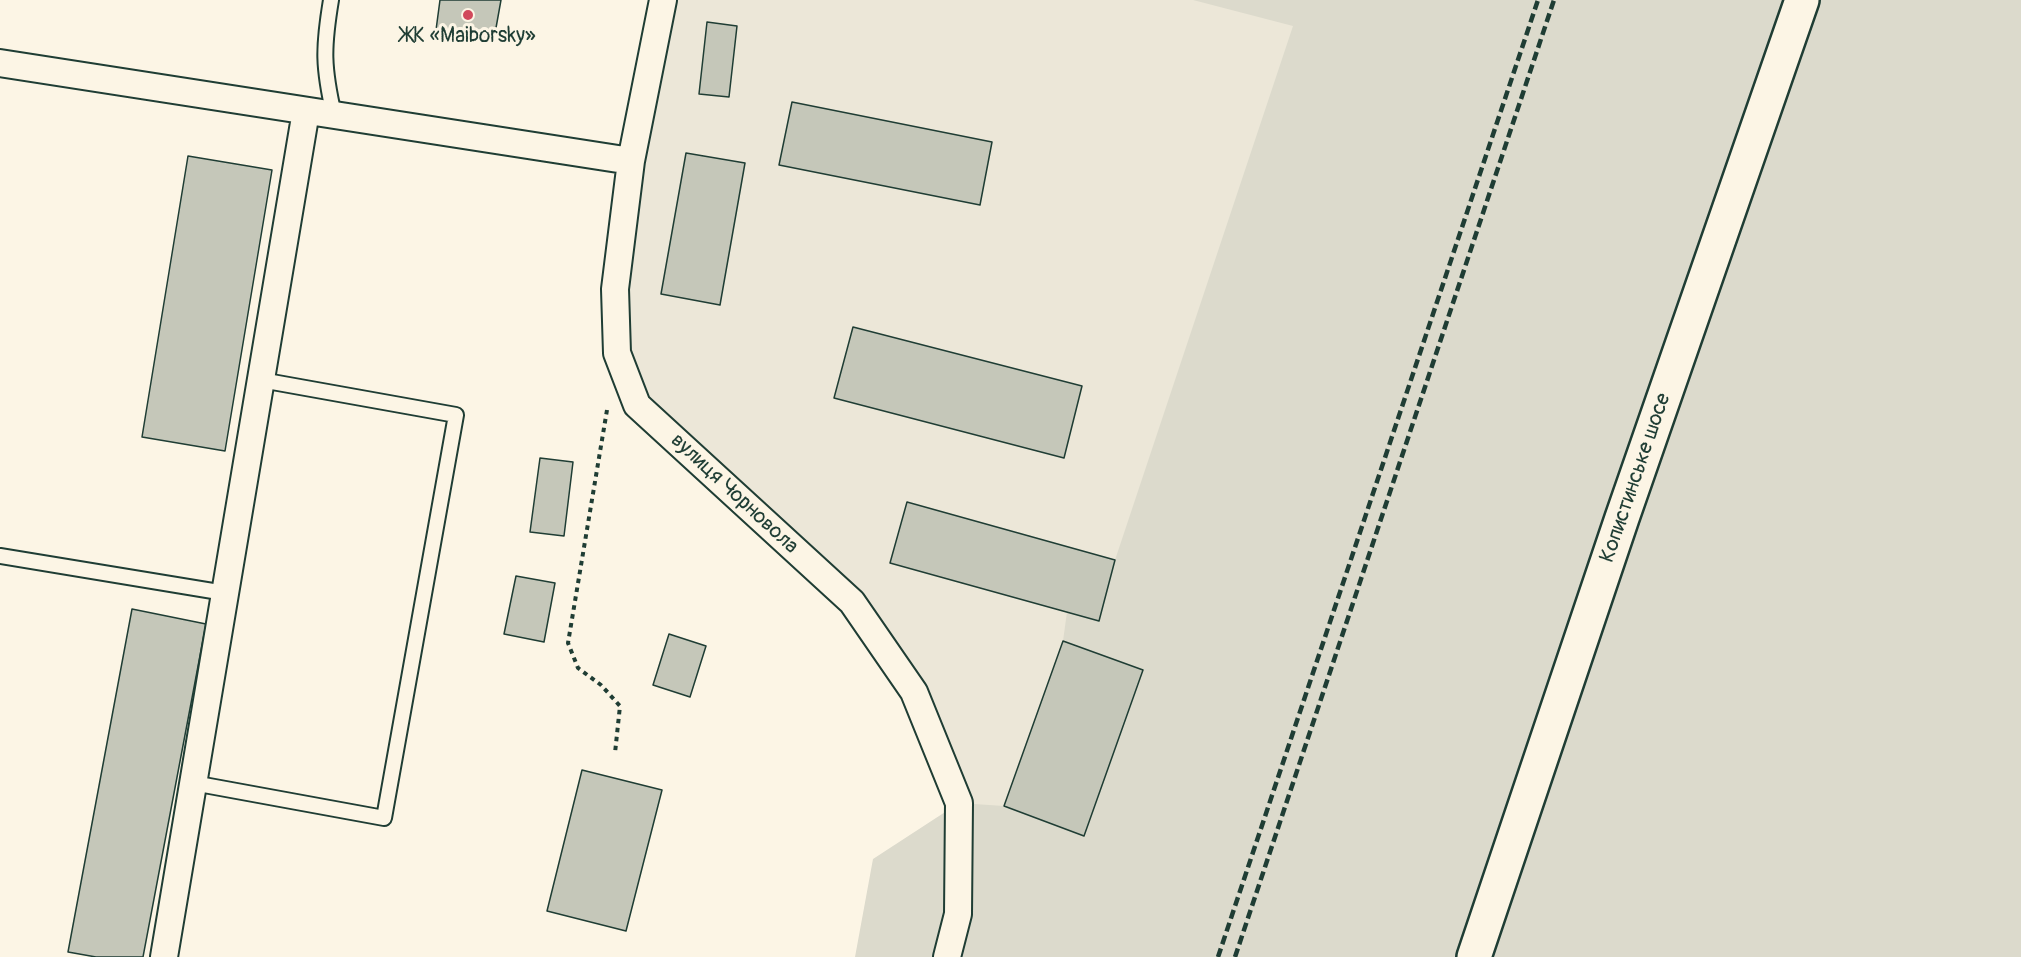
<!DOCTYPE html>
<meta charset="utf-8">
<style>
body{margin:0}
canvas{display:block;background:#fcf5e5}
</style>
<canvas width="2021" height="957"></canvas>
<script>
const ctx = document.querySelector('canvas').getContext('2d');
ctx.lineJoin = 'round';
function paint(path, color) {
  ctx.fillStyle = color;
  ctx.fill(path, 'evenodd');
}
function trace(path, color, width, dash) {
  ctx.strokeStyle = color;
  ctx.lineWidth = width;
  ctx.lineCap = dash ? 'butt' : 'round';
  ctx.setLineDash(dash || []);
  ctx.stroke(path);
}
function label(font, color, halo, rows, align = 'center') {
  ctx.font = font + ' Pangolin,sans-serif';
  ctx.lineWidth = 6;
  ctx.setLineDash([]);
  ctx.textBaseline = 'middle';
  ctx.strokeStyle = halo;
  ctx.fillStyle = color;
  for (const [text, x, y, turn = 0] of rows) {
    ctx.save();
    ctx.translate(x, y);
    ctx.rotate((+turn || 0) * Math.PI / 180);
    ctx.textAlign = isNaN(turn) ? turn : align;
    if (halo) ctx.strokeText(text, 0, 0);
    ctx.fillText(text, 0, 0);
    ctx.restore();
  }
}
paint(new Path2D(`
 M675 0H1490L1155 957 959 803 852 602 637 405 630 350 627 290 643 163Z`), '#ece7d8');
paint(new Path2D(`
 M1193 0H2021V957H855L873 859 959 803 1004 806 1084 835 1143 671 1063 641 1067 612 1099 621 1115 560 1293 26Z`), '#dcdacc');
const building = new Path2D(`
 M440 0H501L494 39 436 30Z
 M707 22 737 26 729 97 699 94Z
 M792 102 992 142 980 205 779 165Z
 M686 153 745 163 720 305 661 294Z
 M188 156 272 170 225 451 142 437Z
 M853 327 1082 386 1064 458 834 398Z
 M540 458 573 462 564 536 530 532Z
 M907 502 1115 560 1099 621 890 563Z
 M516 576 555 583 544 642 504 634Z
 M132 609 206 624 143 957H96L68 952Z
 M669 634 706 646 690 697 653 685Z
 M1063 641 1143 670 1084 836 1004 806Z
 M582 770 662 790 626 931 547 911Z`);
paint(building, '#c5c7b9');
trace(building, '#1f3d34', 1.5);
const lane = new Path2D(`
 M331 0C323 48 323 67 334 115
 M0 556 225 593
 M193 783 384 818 456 415 261 380`);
const street = new Path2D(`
 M663 0 631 161 615 289 617 353 637 405 852 602 914 692 959 803 958 914 947 957
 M0 63 631 161
 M164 957 306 111`);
const secondary = new Path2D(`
 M1474 957 1622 518 1802 0`);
trace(lane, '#1f3d34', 18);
trace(street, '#1f3d34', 30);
trace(secondary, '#1f3d34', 38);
trace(new Path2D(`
 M607 410 568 643 578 668 601 685 620 706 615 753`), '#1f3d34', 4, [4.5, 4.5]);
trace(lane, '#fcf5e5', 14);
trace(street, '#fcf5e5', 26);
trace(secondary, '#fcf5e5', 33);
trace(new Path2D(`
 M1218 957 1538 0
 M1235 957 1554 0`), '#1f3d34', 4.5, [9, 4.5]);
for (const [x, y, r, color] of [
 [468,15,6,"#d1495b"]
]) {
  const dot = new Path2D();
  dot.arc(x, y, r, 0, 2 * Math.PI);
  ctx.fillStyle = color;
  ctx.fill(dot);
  trace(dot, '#fcf5e5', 2);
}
label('21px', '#1f3d34', '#fcf5e5', [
 ["ЖК «Maiborsky»",468,37]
]);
label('21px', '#1f3d34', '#fcf5e5', [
 ["Копистинське шосе",1636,478,-71],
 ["вулиця Чорновола",734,494,43]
]);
</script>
